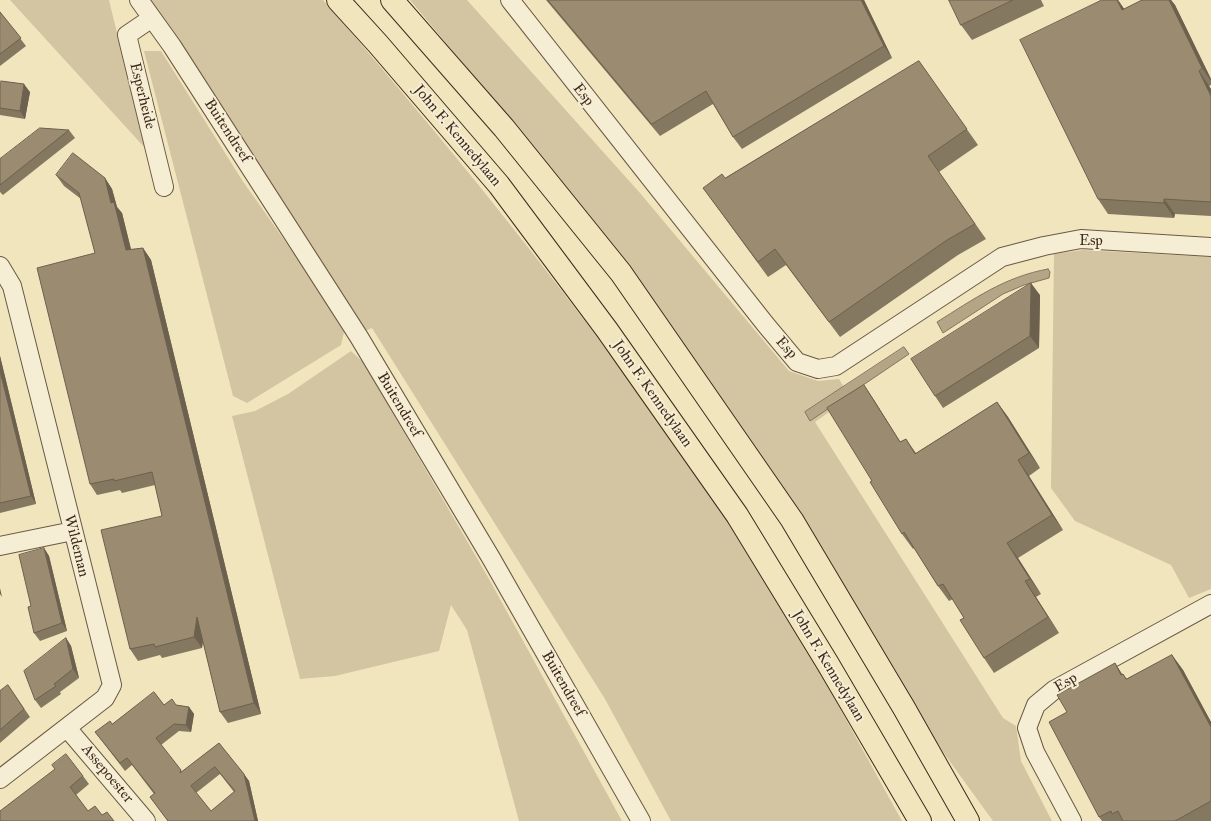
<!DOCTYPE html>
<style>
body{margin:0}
canvas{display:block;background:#f1e5bd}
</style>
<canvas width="1211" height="821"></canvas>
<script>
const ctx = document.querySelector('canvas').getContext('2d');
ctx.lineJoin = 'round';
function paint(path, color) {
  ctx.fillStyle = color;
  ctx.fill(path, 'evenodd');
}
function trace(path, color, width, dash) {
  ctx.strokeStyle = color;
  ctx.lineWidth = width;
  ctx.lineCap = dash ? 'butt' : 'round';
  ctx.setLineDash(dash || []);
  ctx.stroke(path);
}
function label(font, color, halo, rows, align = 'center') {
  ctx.font = font + ' "IM FELL Great Primer",serif';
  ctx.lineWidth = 4;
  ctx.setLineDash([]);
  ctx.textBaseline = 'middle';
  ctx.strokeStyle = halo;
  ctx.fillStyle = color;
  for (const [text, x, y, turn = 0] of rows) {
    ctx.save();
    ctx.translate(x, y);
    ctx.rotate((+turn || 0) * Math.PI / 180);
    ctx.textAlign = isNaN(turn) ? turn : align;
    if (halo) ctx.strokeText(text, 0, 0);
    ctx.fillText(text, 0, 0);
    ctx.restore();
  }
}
paint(new Path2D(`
 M10 0H109L145 148Z
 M145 0H323C468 167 606 339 729 523 793 619 846 720 902 821H671L605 699 372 328 360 333Z
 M410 0H467L640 193 789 371 818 381 839 379 850 397 815 422 1003 718 1016 726 1021 761 1052 821H993L943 752 838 578 528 141Z
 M144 51H161L242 180 306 271 344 332 341 345 247 403 233 396Z
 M1083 250 1211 257V589L1189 598 1171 565 1075 521 1051 488 1054 254Z
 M351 351 364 363 489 579 622 821H519L467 630 451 605 439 651 335 676 300 679 232 416 255 411 288 394Z`), '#d3c5a2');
const water = new Path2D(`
 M1048 269 1050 272 1049 278 1024 285 1003 294 943 333 937 322C974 299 1004 277 1048 269Z
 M904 347 909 354 810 421 805 412Z`);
paint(water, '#b4a586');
trace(water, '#85745c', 1);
const minor = new Path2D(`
 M139 0 172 46 359 337 491 558 641 821
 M510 0 766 325 797 362 818 369 836 366 1002 257 1044 246 1081 239 1211 247
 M152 18 127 35 164 187
 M0 266 12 286 112 685 105 698 0 779
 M0 546 73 531
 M67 728 146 821
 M1072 821 1035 752 1027 728 1036 705 1054 690 1211 604`);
const trunk = new Path2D(`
 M338 0 378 44 499 185 607 330 737 515 828 664 920 821
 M392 0 504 128 621 273 792 520 904 708 968 821`);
trace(minor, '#6b5944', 20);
trace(trunk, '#3e2a1c', 24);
trace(minor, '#f6eed4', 18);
trace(trunk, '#f1e5bd', 22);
paint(new Path2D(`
 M546 0H864L892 58 742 149 733 137 713 104 660 136Z
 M949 0H1041L1044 6 972 40 961 25Z
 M1102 0H1118L1124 9 1142 0H1171L1175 5 1211 79V85L1209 86 1211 89V216L1175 214 1174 218 1108 214 1098 199Z
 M0 12 26 46 0 66Z
 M919 61 978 145 939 172 986 239 958 255 840 337 786 265 768 277 703 188 725 178Z
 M0 82 30 92 25 119 0 115Z
 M69 130 75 138 3 195 0 192V159Z
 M56 175 105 178 112 189 117 207 122 213 131 250 143 248 151 260 261 714 228 723 220 712 203 642 202 648 162 658 160 655 138 661 130 649 162 516 155 485 122 493 120 490 97 495 90 484 95 253 81 199 64 186Z
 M1040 295 1039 348 943 408 935 396Z
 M0 356 36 504 0 513Z
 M864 385 874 400 900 442 906 439 916 453 997 402 1008 417 1040 468 1029 476 1063 530 1018 558 1041 594 1036 597 1059 633 994 673 984 658 964 618 953 599 949 601 938 586 914 548 913 549 902 534 872 481Z
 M44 548 49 556 67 631 40 641 34 633 31 606Z
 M66 638 71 646 79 678 60 692 61 694 41 708 35 700Z
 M1172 655 1183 670 1211 722V821H1102L1099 817 1067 712 1115 663 1122 674H1123L1127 679Z
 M8 685 30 717 0 743V691Z
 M164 705H176L189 707 194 714 191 732 179 731 161 745 182 772 219 743 249 781 258 821H168L150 797 154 794 132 765 125 771 95 732 112 724ZM220 774 234 792 211 811 196 793Z
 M83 776 89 784 76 795 88 811 102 815 0 821Z`), '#857860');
paint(new Path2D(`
 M861 0H864L892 58 884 46Z
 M1117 0H1118L1125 10H1122Z
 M1169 0H1171L1175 5 1211 79V81L1202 68Z
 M1199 71 1211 89V96Z
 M24 84 30 92 25 119 20 111Z
 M105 178 112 189 117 207 122 213 134 261 126 250 111 203Z
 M1164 199 1175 214 1174 218 1164 203Z
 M143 248 151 260 261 714 254 703Z
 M1031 283 1040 295 1039 348 1030 336Z
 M0 356 36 504 31 496 0 371Z
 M864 385 874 400 910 457 900 442Z
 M997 402 1008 417 1040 468 1029 453Z
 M1018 460 1029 476 1063 530 1052 515Z
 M1007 543 1018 558 1041 594 1030 579Z
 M44 548 49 556 67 631 62 623Z
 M1025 581 1036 597 1059 633 1048 617Z
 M0 588 2 597 0 594Z
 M197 617 204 628 202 648 194 637Z
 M66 638 71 646 79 678 73 669Z
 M1172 655 1183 670 1211 722V727Z
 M1115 663 1125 679 1121 675Z
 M189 707 194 714 191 732 186 725Z
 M244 774 249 781 258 821H255Z`), '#6c614e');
const building = new Path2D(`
 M548 0H861L884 46 733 137 706 91 652 124Z
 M949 0H1013L961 25Z
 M1102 0H1117L1122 10 1142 0H1169L1202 68 1199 71 1211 96V202L1164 199V203L1098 199 1020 40Z
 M0 12 21 38 0 54Z
 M919 61 967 129 928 156 975 224 947 240 829 322 775 249 758 262 703 188 722 174 725 178Z
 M1 81 24 84 20 111 0 108V82Z
 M40 128 69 130 0 185V159Z
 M73 153 105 178 111 203 114 202 126 250 143 248 254 703 220 712 197 617 194 637 155 647 154 644 130 649 101 530 162 516 152 472 114 481V479L90 484 37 268 95 253 79 193 56 175Z
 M1031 283 1030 336 935 396 911 359Z
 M0 371 31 496 0 503Z
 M864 385 900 442 906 439 915 454 997 402 1029 453 1018 460 1052 515 1007 543 1030 579 1025 581 1048 617 984 658 960 620 964 618 943 584 938 586 904 532 902 534 870 482 872 481 827 408Z
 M44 548 62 623 34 633 28 607 31 606 19 555Z
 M66 638 73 669 54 684 56 686 35 700 24 671Z
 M1172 655 1211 727V801L1175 821H1123L1118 811 1112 814 1111 811 1099 817 1049 722 1067 712 1057 695 1115 663 1121 675 1123 674 1126 679Z
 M8 685 24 709 0 730V691Z
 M154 692 164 705 172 699 176 705 189 707 186 725 174 724 156 738 181 770 180 773 219 743 244 774 255 821H168L150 797 155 793 127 758 120 763 95 732 110 721 112 724ZM215 767 235 791 211 811 191 786Z
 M66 754 83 776 70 787 88 811 95 806 102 815 107 812 114 821H0V811L55 769 52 765Z`);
paint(building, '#9b8b70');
trace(building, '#6c614e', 1);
label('15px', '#3e2a1c', '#f6eed4', [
 ["Esp",583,95,52],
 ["Esperheide",142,96,76],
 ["Buitendreef",227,131,57],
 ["John F. Kennedylaan",457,136,50],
 ["Esp",1091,241],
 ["Esp",786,348,48],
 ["John F. Kennedylaan",652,394,55],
 ["Buitendreef",399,405,59],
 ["Wildeman",76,546,76],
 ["John F. Kennedylaan",828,666,59],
 ["Esp",1066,683,-31],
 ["Buitendreef",563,684,60],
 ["Assepoester",107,774,50]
]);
</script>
